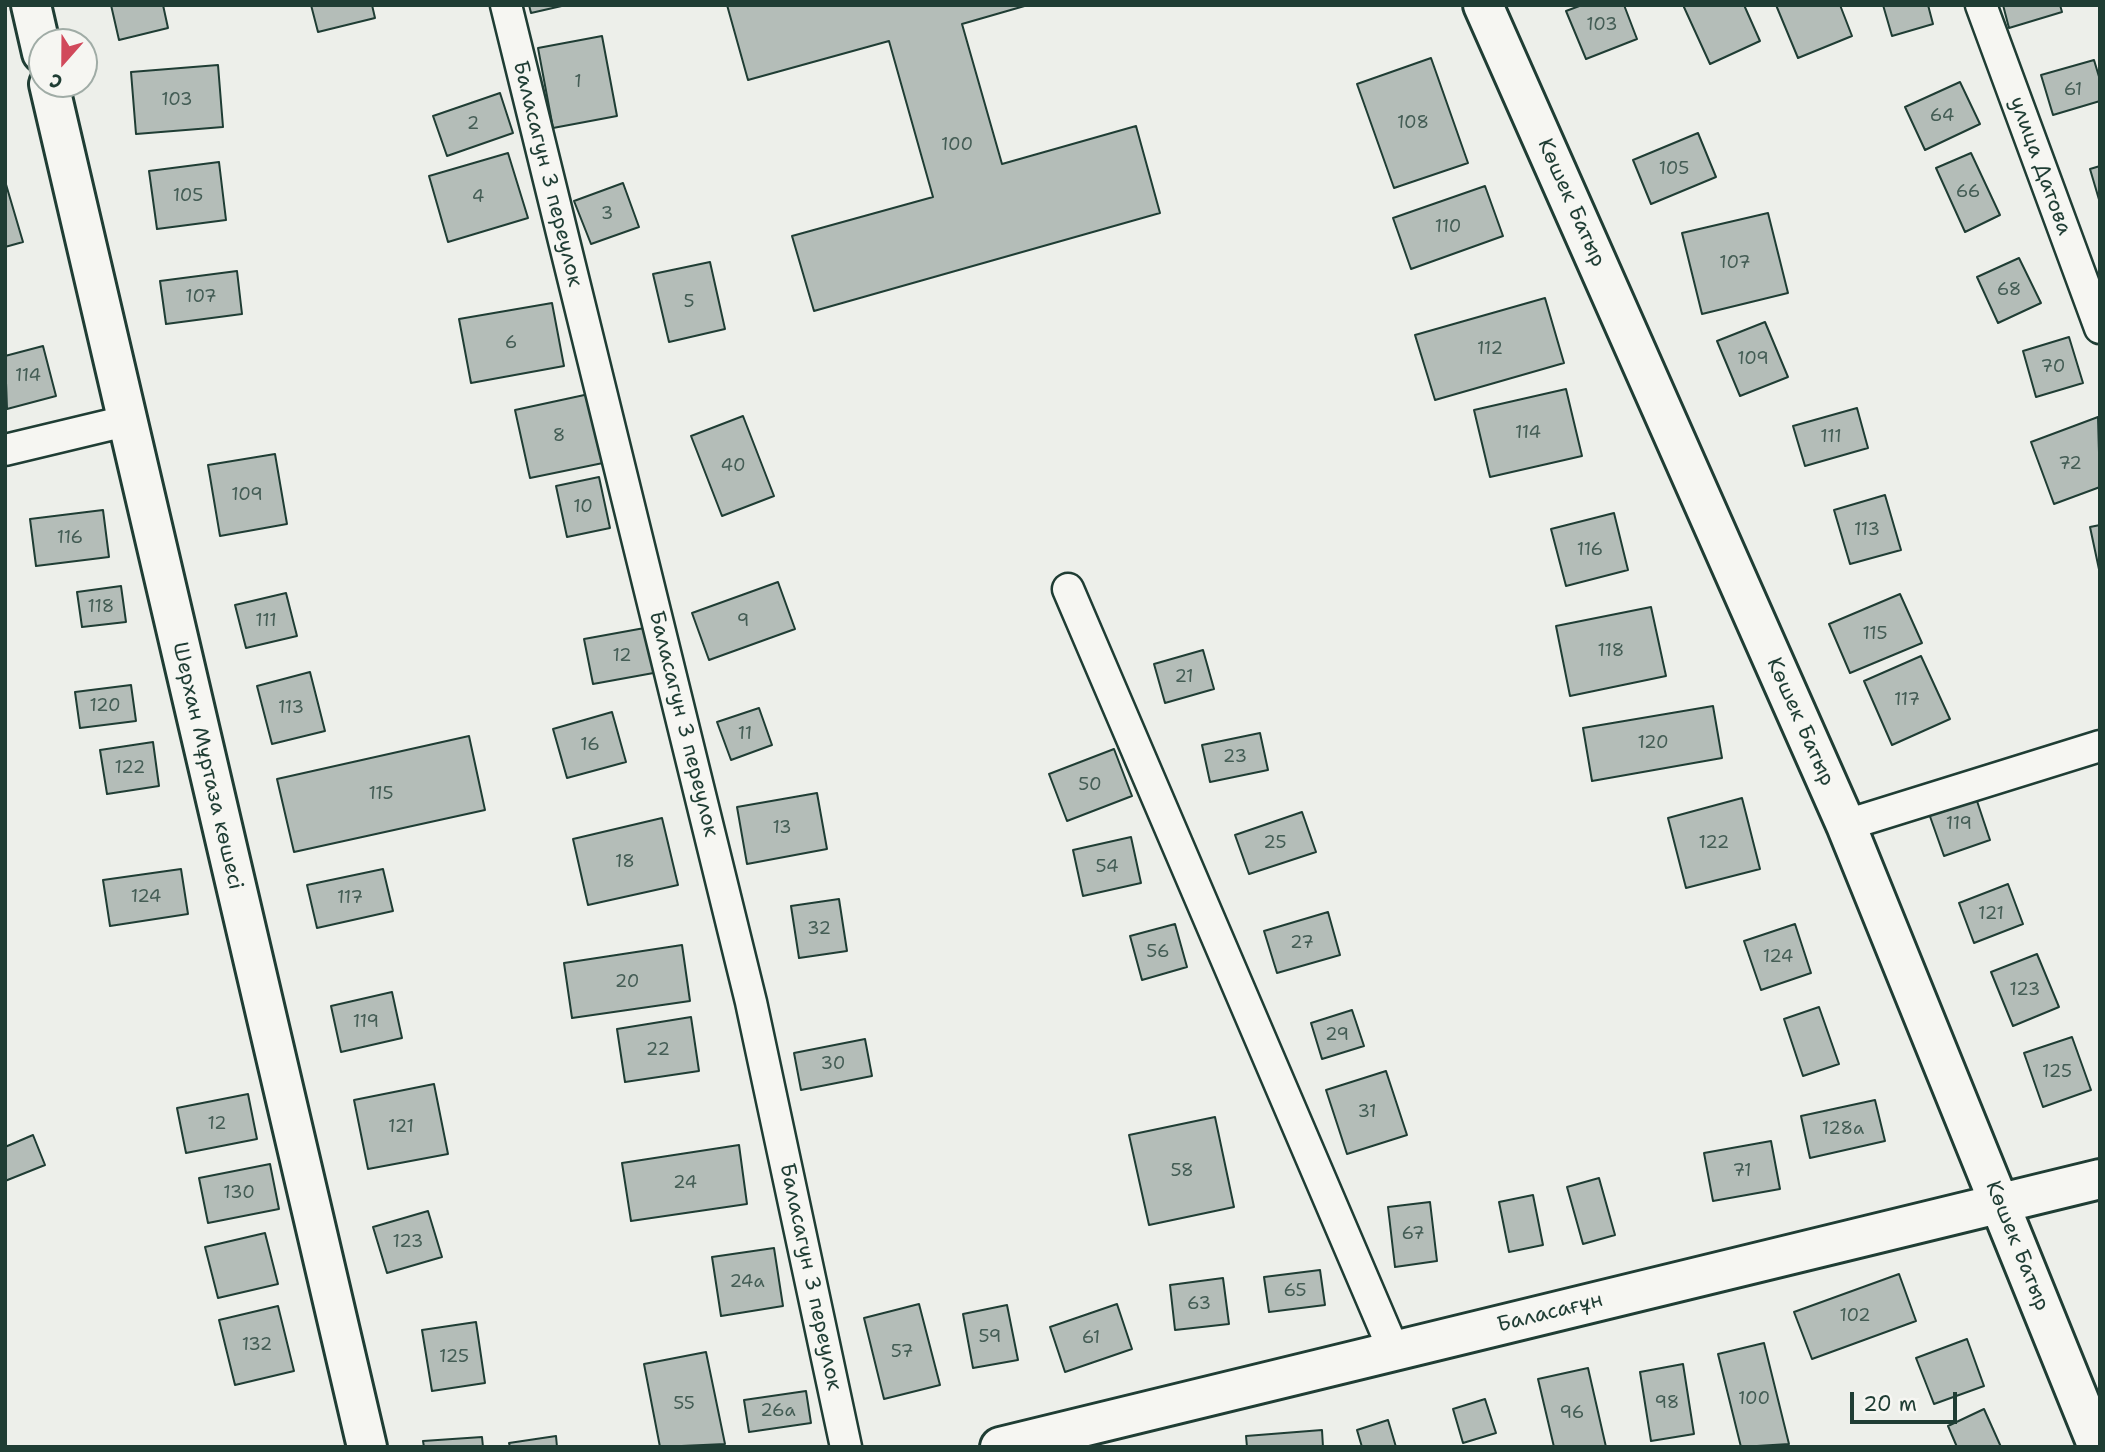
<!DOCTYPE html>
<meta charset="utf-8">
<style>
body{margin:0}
#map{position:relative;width:2105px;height:1452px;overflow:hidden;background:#edefea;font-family:"Shantell Sans",sans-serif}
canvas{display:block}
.frame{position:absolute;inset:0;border:7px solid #1f3d34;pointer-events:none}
.north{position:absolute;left:28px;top:28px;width:70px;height:70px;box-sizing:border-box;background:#f6f6f2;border:2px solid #a0aca6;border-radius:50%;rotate:201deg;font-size:19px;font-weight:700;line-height:28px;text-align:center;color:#1f3d34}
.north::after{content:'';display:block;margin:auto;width:24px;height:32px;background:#d1495b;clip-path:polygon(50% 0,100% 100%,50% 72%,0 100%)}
.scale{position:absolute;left:1850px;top:1392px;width:107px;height:32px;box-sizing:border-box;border:4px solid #1f3d34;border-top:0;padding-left:9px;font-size:21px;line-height:24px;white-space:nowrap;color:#1f3d34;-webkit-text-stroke:5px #f6f6f2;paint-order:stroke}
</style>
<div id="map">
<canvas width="2105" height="1452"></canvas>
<div class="frame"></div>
<div class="north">С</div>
<div class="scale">20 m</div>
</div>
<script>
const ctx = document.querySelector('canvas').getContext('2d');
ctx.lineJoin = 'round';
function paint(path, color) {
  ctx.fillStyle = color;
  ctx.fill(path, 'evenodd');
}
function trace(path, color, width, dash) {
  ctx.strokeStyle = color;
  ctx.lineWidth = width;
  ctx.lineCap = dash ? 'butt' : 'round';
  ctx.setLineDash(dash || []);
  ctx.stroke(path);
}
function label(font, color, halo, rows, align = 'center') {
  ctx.font = font + ' "Shantell Sans",sans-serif';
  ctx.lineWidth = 5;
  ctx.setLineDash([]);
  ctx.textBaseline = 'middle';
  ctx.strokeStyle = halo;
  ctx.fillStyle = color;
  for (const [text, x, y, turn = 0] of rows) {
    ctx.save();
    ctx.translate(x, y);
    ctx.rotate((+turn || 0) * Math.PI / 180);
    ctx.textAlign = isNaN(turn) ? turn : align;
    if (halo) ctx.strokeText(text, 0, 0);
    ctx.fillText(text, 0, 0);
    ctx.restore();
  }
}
const building = new Path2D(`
 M111 5H163L168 28 119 40Z
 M311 5H372L375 18 318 32Z
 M529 5H566L531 13Z
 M727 5H1028L962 24 1002 164 1136 126 1160 213 814 311 792 236 933 197 889 41 748 80Z
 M1582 5H1624L1637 39 1586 59 1566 11Z
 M1683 5H1744L1760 41 1710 64Z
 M1776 5H1840L1852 36 1798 58Z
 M1883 5H1928L1933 24 1892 36Z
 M2003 5H2060L2062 12 2009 28Z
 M602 36 617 116 553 128 538 48Z
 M1431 58 1468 163 1394 188 1357 84Z
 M2094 60 2100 80V101L2053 115 2041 75Z
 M218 65 223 127 136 134 131 72Z
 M1960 82 1980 124 1925 150 1905 107Z
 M500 93 513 133 447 156 433 116Z
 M1698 133 1716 177 1651 204 1633 160Z
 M508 153 528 218 448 242 429 176Z
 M1971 153 2000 215 1965 232 1936 168Z
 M219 162 226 220 157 229 149 171Z
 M2100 166V203L2090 169Z
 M5 181 23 242 5 247Z
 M623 183 639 227 591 244 574 201Z
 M1485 186 1503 236 1411 269 1393 218Z
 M1768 213 1788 293 1702 314 1682 233Z
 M2019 258 2041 303 1998 323 1977 277Z
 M710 262 725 329 669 342 653 274Z
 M237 271 242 314 166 324 160 281Z
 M1545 298 1564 363 1435 400 1415 335Z
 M552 303 564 366 471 383 459 319Z
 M1765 322 1788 377 1740 396 1717 341Z
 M2069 337 2083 383 2036 397 2023 351Z
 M43 346 56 396 7 409 5 356Z
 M1566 389 1582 456 1490 477 1474 410Z
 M589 394 603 463 530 478 515 410Z
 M1857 408 1868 448 1805 466 1793 426Z
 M743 416 774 496 722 516 691 436Z
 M2098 417 2100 487 2054 504 2031 442Z
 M275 454 287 524 220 536 208 465Z
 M599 477 610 528 567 537 556 486Z
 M1885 495 1901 550 1850 564 1834 510Z
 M103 510 109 557 36 566 30 519Z
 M1614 513 1628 570 1566 586 1551 529Z
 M2100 525V574L2090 527Z
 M778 582 795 629 709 660 692 613Z
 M121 586 126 622 82 627 77 592Z
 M286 593 297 636 246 648 235 605Z
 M1900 594 1922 643 1850 673 1829 624Z
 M1651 607 1666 676 1570 696 1556 626Z
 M650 627 659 672 593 684 584 639Z
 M1203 650 1214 689 1165 703 1154 664Z
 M1921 656 1950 719 1892 745 1864 681Z
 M310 672 325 731 272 744 257 686Z
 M131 685 136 721 80 728 75 692Z
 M1713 706 1722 758 1592 781 1583 728Z
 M759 708 772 745 731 760 717 722Z
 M612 712 626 762 567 778 553 729Z
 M1260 733 1268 770 1210 782 1202 745Z
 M469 736 485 810 294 852 277 779Z
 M153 742 159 786 107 794 100 750Z
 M1114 749 1132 796 1067 821 1049 774Z
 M1974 792 1990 840 1944 856 1927 808Z
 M817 793 827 849 747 864 737 807Z
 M1742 798 1760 869 1686 888 1668 818Z
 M1302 812 1316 852 1249 874 1235 835Z
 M662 818 678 885 588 905 573 839Z
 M1131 837 1141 883 1083 896 1073 850Z
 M181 869 188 914 110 926 103 880Z
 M383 869 393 911 317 928 307 885Z
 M2008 884 2023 924 1974 943 1959 903Z
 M839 899 847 951 799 958 791 906Z
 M1328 912 1340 955 1277 973 1264 931Z
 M1175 924 1187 967 1142 980 1130 936Z
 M1795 924 1811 973 1761 990 1744 941Z
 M682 945 690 1001 572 1018 564 963Z
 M2037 954 2059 1007 2013 1026 1991 972Z
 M392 992 402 1038 341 1052 331 1006Z
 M1819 1007 1839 1064 1803 1076 1784 1019Z
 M1352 1010 1364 1046 1322 1059 1311 1023Z
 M691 1017 699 1071 625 1082 617 1029Z
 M2072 1037 2091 1090 2043 1107 2024 1053Z
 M865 1039 872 1076 801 1090 794 1053Z
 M1386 1071 1407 1135 1347 1154 1326 1090Z
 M434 1084 448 1154 368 1169 354 1100Z
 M248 1094 257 1139 186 1153 177 1108Z
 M1875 1100 1885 1141 1810 1158 1801 1116Z
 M1215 1117 1234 1207 1149 1225 1129 1135Z
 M33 1135 45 1165 5 1181V1147Z
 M1771 1141 1780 1189 1713 1201 1704 1153Z
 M739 1145 747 1204 631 1221 622 1163Z
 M270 1164 279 1209 208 1223 199 1178Z
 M1599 1178 1615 1235 1583 1244 1567 1187Z
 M1533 1195 1543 1245 1509 1252 1499 1202Z
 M1430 1202 1437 1261 1395 1267 1388 1207Z
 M428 1211 442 1257 387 1273 373 1227Z
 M265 1233 278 1284 218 1298 205 1247Z
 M774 1248 783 1306 721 1316 712 1257Z
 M1320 1270 1325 1305 1269 1312 1264 1277Z
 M1899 1274 1916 1321 1812 1359 1794 1312Z
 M1223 1278 1229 1324 1175 1330 1170 1285Z
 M919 1304 940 1385 884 1399 864 1318Z
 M1117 1304 1132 1349 1065 1372 1050 1327Z
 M1007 1305 1018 1360 973 1368 963 1314Z
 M278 1306 294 1371 235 1385 219 1320Z
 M476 1322 485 1383 432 1391 422 1330Z
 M1967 1339 1984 1386 1934 1404 1916 1358Z
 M1764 1343 1789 1444 1741 1447 1718 1354Z
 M706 1352 725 1444 660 1447 644 1364Z
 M1683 1364 1694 1434 1651 1441 1640 1372Z
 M1588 1368 1606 1447H1554L1538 1379Z
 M806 1391 811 1423 749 1432 744 1400Z
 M1485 1399 1496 1433 1463 1443 1453 1409Z
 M1984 1409 2001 1447H1957L1948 1426Z
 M1388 1420 1396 1447H1362L1357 1430Z
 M1322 1430 1323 1447H1247L1246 1436Z
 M556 1436 557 1447H510L509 1443Z
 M482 1437 483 1447H424L423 1441Z`);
paint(building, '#b4bdb8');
trace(building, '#1f3d34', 2);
const street = new Path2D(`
 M506 5 751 1002 846 1447
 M1981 5 2100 328
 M5 450 126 421
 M1068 589 1394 1351
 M1846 825 2100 746`);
const secondary = new Path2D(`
 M31 5 42 53
 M1483 5 1846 825 2098 1447
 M49 84 367 1447
 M1000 1447 2100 1179`);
trace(street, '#1f3d34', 35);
trace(secondary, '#1f3d34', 44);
trace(street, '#f6f6f2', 30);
trace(secondary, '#f6f6f2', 38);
label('18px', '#445d55', null, [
 ["103",1602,25],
 ["1",578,82],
 ["61",2073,90],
 ["103",177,100],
 ["64",1942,116],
 ["108",1413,123],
 ["2",473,124],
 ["100",957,145],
 ["105",1674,169],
 ["66",1968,192],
 ["105",188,196],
 ["4",478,197],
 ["3",607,214],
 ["110",1448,227],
 ["107",1735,263],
 ["68",2009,290],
 ["107",201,297],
 ["5",689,302],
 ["6",511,343],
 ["112",1490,349],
 ["109",1753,359],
 ["70",2053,367],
 ["114",28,376],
 ["114",1528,433],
 ["8",559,436],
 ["111",1831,437],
 ["72",2070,464],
 ["40",733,466],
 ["109",247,495],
 ["10",583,507],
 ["113",1867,530],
 ["116",70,538],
 ["116",1590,550],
 ["118",101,607],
 ["111",266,621],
 ["9",743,621],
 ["115",1875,634],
 ["118",1611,651],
 ["12",622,656],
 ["21",1184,677],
 ["117",1907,700],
 ["120",105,706],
 ["113",291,708],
 ["11",745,734],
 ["120",1653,743],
 ["16",590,745],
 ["23",1235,757],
 ["122",130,768],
 ["50",1090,785],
 ["115",381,794],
 ["119",1959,824],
 ["13",782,828],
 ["25",1275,843],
 ["122",1714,843],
 ["18",625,862],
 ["54",1107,867],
 ["124",146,897],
 ["117",350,898],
 ["121",1991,914],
 ["32",819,929],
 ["27",1302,943],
 ["56",1158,952],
 ["124",1778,957],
 ["20",627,982],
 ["123",2025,990],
 ["119",366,1022],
 ["29",1337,1035],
 ["22",658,1050],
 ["30",833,1064],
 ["125",2057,1072],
 ["31",1367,1112],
 ["12",217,1124],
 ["121",401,1127],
 ["128а",1843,1129],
 ["58",1182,1171],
 ["71",1742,1171],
 ["24",685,1183],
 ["130",239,1193],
 ["67",1413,1234],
 ["123",408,1242],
 ["24а",747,1282],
 ["65",1295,1291],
 ["63",1199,1304],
 ["102",1855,1316],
 ["59",990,1337],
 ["61",1091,1338],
 ["132",257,1345],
 ["57",902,1352],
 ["125",454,1357],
 ["100",1754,1399],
 ["98",1667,1403],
 ["55",684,1404],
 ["26а",778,1411],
 ["96",1572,1413]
]);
label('21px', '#1f3d34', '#f6f6f2', [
 ["улица Датова",2040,166,70],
 ["Баласагун 3 переулок",547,174,76],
 ["Көшек Батыр",1571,203,66],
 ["Көшек Батыр",1800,722,66],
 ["Баласагун 3 переулок",683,724,76],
 ["Шерхан Мұртаза көшесі",207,766,77],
 ["Көшек Батыр",2017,1246,68],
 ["Баласагун 3 переулок",810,1277,78],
 ["Баласағұн",1550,1313,-14]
]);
</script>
